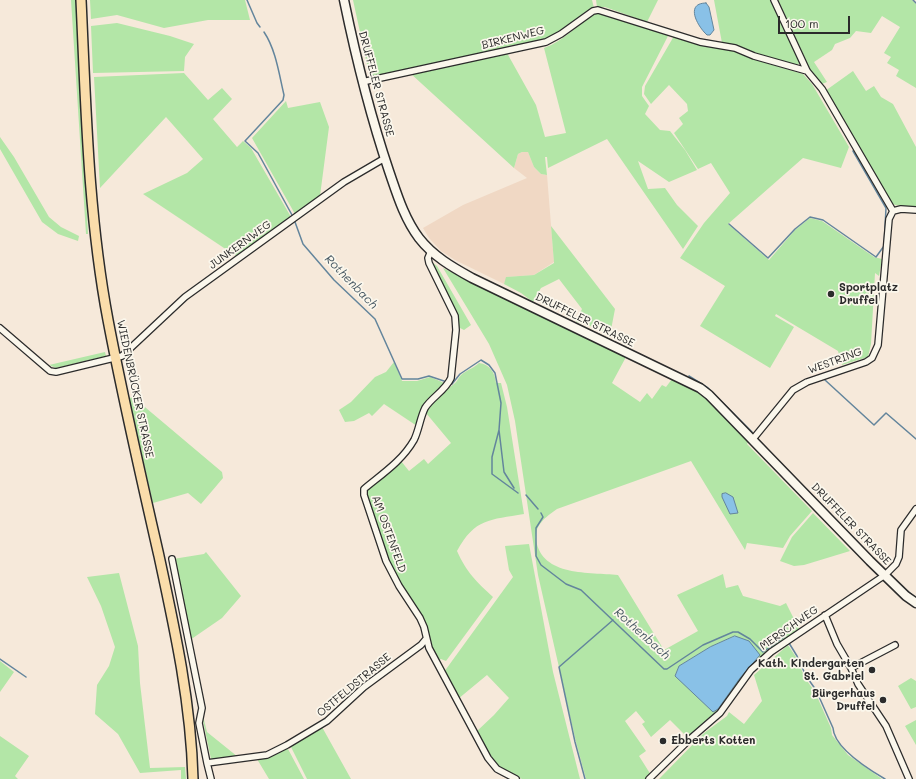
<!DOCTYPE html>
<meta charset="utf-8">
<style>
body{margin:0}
#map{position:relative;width:916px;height:779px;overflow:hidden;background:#f6e9da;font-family:Mali,sans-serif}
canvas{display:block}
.scale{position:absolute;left:778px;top:16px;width:72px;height:18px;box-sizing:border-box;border:2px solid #2b2b2b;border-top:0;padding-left:5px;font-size:12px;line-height:14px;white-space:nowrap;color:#2b2b2b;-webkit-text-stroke:3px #fbf7ec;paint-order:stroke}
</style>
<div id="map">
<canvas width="916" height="779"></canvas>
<div class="scale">100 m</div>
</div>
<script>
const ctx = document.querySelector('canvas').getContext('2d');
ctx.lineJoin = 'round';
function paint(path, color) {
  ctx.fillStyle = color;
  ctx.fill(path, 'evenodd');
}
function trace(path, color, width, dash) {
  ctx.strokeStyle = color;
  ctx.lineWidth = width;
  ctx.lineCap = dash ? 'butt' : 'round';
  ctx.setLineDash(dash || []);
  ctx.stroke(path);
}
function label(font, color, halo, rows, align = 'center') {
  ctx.font = font + ' Mali,sans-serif';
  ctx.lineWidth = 3.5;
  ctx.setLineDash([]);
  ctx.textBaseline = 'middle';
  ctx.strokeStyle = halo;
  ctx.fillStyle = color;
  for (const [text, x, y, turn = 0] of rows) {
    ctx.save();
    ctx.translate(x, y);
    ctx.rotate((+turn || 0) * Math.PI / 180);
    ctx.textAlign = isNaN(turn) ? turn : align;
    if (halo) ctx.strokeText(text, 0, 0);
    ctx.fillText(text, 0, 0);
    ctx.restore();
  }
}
paint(new Path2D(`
 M522 152H528L534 167 541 174 547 175 554 262 534 275 507 277 504 284 455 260 441 251 429 238 423 228 463 205 527 178 514 168 518 154Z`), '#f0d8c4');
paint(new Path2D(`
 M71 0H76L88 234H86Z
 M90 0H245L250 20H208L164 28 117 15 91 19Z
 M353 0H592L594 8 545 40 509 46 504 49 370 78Z
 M596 0H658L647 22 605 7H597Z
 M714 0H771L800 63 796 66 722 43Z
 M778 0H912L916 4V88L896 76 899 70 887 63 891 57 884 53 900 27 882 16 871 33 856 31 850 38 835 44 832 50 814 62 827 82 822 84 812 73Z
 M597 12 667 34 668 36 642 87V96L649 106 645 114 660 130 670 131 685 150 697 170 669 182 638 161 648 189 665 188 677 205 698 226 683 249 607 139 548 168 547 157H545L547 175 541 174 534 167 528 152H522L518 154 514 168 410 73 507 53 536 105 545 137 566 133 544 48C564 41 579 23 597 12Z
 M117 23 170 36 194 44 185 57 184 71 93 73 91 26Z
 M674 36 735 50 753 59 803 74 812 84 849 147 841 168 803 158 728 224 769 260 795 230 810 218 822 221 874 257 882 259 879 276 875 273 871 344 868 357 842 365 838 351 776 314 775 316 794 327 770 368 700 326 725 286 680 258 704 223 730 193 711 163 698 169 674 133 683 124 679 118 688 111 687 104 669 85 651 104 644 94 645 86Z
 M853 71 866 91 874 86 881 97 893 104 916 147V208L895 205 890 202 825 91Z
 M184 73 208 100 222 88 232 99 213 119 237 147 243 141 251 148 291 217 236 256 143 194 187 173 203 159 166 117 100 188 94 77Z
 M286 101 288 108 320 102 329 127 320 196 295 214 252 138Z
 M0 137 14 157 49 217 61 227 79 236 78 241 58 234 42 222 0 149Z
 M551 226 615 309 610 335 588 325 576 322 582 309 559 279 541 288 533 302 521 293 504 284 506 277 534 275 554 263Z
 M432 262 437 266 471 325 464 330 458 327 431 263Z
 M443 268 626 357 612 383 640 402 647 393 652 399 662 385 666 387 672 379 694 389 706 399 748 442 747 444 812 511 790 536 783 548 747 543 745 550 691 461 557 509C546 517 534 525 536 540 542 577 590 572 618 575L664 650 698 631 677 595 723 574 726 588 738 585 743 596 780 606 786 603 799 629 763 655 750 668 719 713 688 738 670 720 651 737 642 724 645 722 636 711 625 721 646 751 639 756 651 775 647 779H586L576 742 538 575 515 421 507 385 489 344ZM735 636 758 659C741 672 730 692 718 709L675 676 679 666 710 647Z
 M105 352 106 356 56 368 49 365Z
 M394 362 402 381H417L430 377 447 384 431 399 417 426 384 404 372 416 369 413 354 421 345 422 339 410 351 402 375 377 386 372Z
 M479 363C490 364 495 373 496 383H501L507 407 524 514C490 520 475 518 457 551 467 573 476 581 493 597L446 661 441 659 437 661 431 648 426 623 401 585 386 554 367 501V491L401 461 409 471 424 459 428 464 451 443 426 413C431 401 444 392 454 384 457 382 458 378 461 375 467 370 474 368 479 363Z
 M133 397 222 472 223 478 201 504 188 493 153 503 129 398Z
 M813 513 850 551 804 565 794 566 780 561 792 537Z
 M529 544 553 672 580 779H522L497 766 476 732 494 715 509 698 487 675 458 699 444 672 513 577 509 570 505 546Z
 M206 552 241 596 222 618 190 640 173 559 204 554Z
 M119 573 138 646 140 683 150 768 185 767 186 779H181V770L140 773 118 734 95 714 97 685 109 666 115 647 101 606 87 577Z
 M788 645 796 657 805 678 815 692 831 728 832 735 848 755 882 779H659L704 733 727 716 729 712 744 724 762 701 754 675Z
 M0 661 14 672 0 692Z
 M911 678 916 681V707L911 709 898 686Z
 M202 716H203L207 732 238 757 213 760 211 759Z
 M916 720V745L905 726Z
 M322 727 351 779H307L290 745Z
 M0 736 29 756 15 776 18 779H0Z
 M285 748 288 749 304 779H269L257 759 268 757Z`), '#b3e6a7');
const water = new Path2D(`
 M706 3 709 7 714 30 710 35H707C698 27 684 3 706 3Z
 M726 493 733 497 738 513 730 514 722 497V494Z
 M735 636 749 641 760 655 740 678 718 709 713 712 675 676 679 666 710 647Z`);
paint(water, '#89c1e7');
trace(water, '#63859c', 1);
trace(new Path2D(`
 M247 0 257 23 260 27
 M777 0 782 11
 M913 0 916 3
 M264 32C276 50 279 74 284 95L283 100 245 141 258 153 292 215
 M295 222 303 244 334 280 375 319 402 379H418L429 376 447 382
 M729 224 768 258 795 229 810 217 823 220 876 257 884 246 886 208 853 151
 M689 376 708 388 752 432
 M825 380 874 425 886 413 916 439
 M452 384 460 374 481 360 489 365 495 373 501 403 499 430 492 457V474L518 493
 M499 430 504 472 514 488
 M759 441 883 568
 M526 495 538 509
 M541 513 543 517 536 528V556L541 565 566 584 581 590 664 669H667L703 645 733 632H738L750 639 763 652 784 637
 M900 585 916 598
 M789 643 797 656 806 676 816 690 833 728C834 748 868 769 885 779
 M0 659 26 677
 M585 779 575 742 559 667 613 620`), '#63859c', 1.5);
const street = new Path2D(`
 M774 0 807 71 822 89 893 211
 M362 82 546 42 561 34 593 11 598 10 700 42 735 48 754 56 807 71
 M431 251 428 258 429 263 455 316 456 330 451 378C445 391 432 397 425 408 420 418 419 430 414 440 402 461 382 474 364 489V495L386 561 399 586 420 618 424 627 429 648 488 758 497 769 516 779
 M0 328 50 371 56 372 122 356 185 297 344 182 385 158
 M753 439 793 390 807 382 866 362 872 358 878 345 889 219 893 211 901 209 916 210
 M172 559 202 708 199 723 207 763
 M825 615 837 644 851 668 858 684 886 726 909 779
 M851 668 895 645
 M211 779 207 763 267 755 287 745 327 721 364 687 421 645 426 639
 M649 779 690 739 720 713 751 670 771 652 885 575 896 564 899 557 901 530 916 509`);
const secondary = new Path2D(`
 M344 0C356 58 370 115 389 171 397 194 404 218 419 238 433 256 452 267 472 278L700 388 709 395 870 561 906 596 916 603`);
const primary = new Path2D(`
 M81 0C86 107 88 214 108 320 123 399 141 477 159 556 175 630 191 703 193 779`);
trace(street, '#2b2b2b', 8);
trace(secondary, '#2b2b2b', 11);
trace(primary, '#2b2b2b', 12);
trace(street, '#fbf7ec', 5.5);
trace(secondary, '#fbf7ec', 8);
trace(primary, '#faddab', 9);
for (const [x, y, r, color] of [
 [831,294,4,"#2b2b2b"],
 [872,670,4,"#2b2b2b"],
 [883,700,4,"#2b2b2b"],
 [663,741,4,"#2b2b2b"]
]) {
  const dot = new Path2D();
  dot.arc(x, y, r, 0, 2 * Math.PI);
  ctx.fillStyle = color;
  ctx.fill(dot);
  trace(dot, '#fbf7ec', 1.5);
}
label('11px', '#2b2b2b', '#fbf7ec', [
 ["BIRKENWEG",513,38,-14],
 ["DRUFFELER STRASSE",376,84,75],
 ["JUNKERNWEG",240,245,-36],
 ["DRUFFELER STRASSE",585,320,26],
 ["WESTRING",835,361,-20],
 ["WIEDENBRÜCKER STRASSE",135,389,78],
 ["DRUFFELER STRASSE",851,524,46],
 ["AM OSTENFELD",389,534,70],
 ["MERSCHWEG",789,628,-35],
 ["OSTFELDSTRASSE",354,685,-40]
]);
label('bold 11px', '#2b2b2b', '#fbf7ec', [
 ["Sportplatz",839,288],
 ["Druffel",839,301],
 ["Kath. Kindergarten",864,664,"right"],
 ["St. Gabriel",864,677,"right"],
 ["Bürgerhaus",875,694,"right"],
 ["Druffel",875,707,"right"],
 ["Ebberts Kotten",671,741]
], 'left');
label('italic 12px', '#475863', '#fbf7ec', [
 ["Rothenbach",351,282,46],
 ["Rothenbach",642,634,42]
]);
</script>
